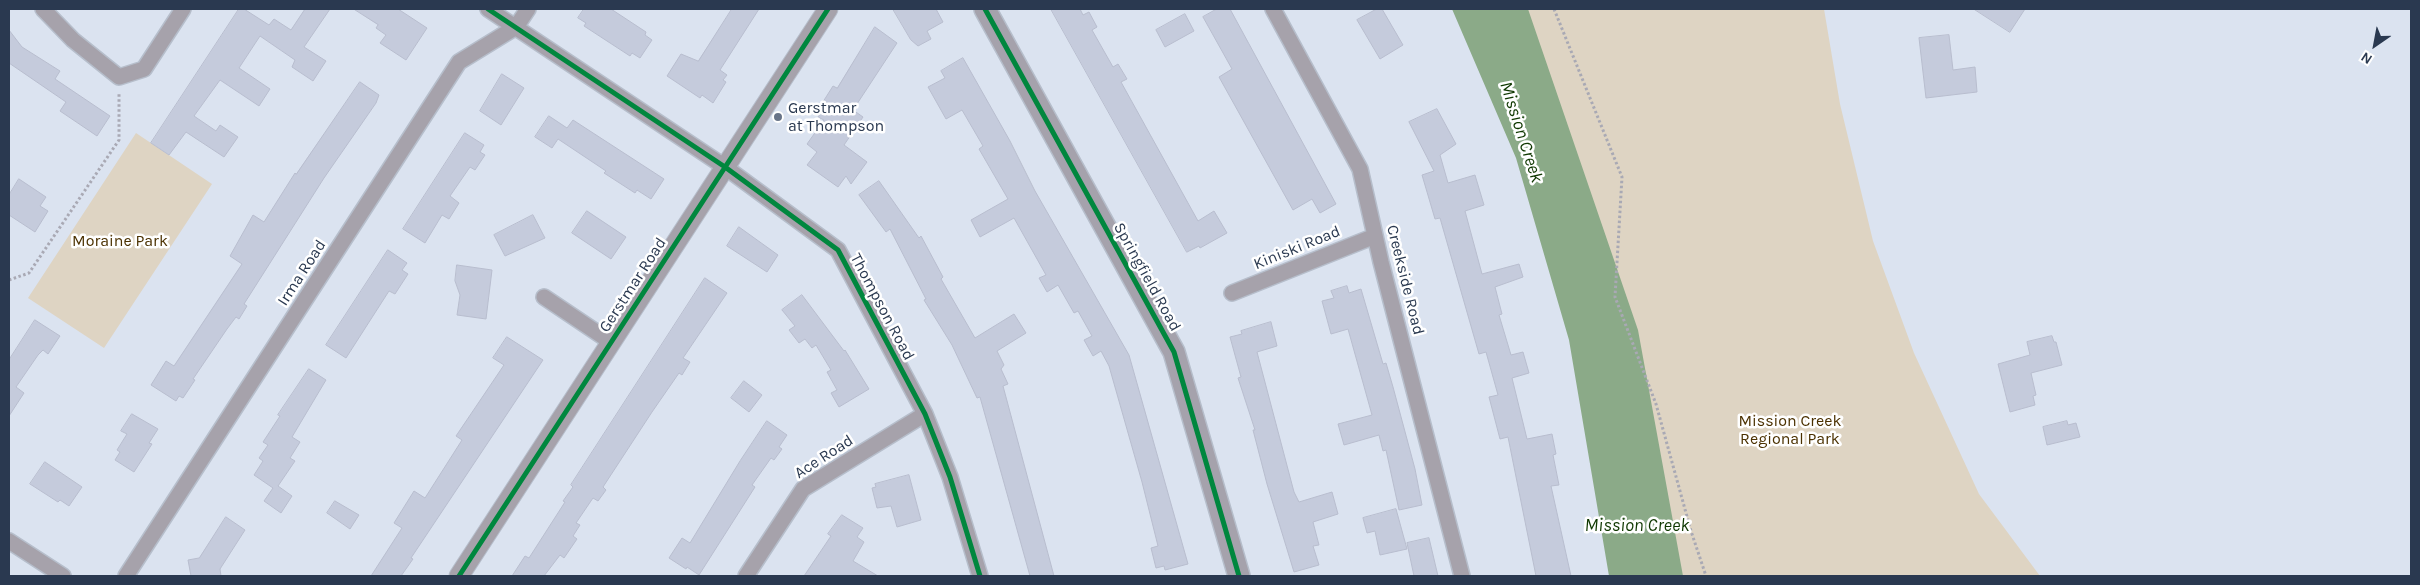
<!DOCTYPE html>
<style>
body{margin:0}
#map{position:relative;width:2420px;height:585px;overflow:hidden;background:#dbe3f0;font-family:Karla,sans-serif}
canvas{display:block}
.frame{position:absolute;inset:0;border:10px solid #2a3950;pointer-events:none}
.north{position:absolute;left:2350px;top:20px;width:50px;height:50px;-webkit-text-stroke:4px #fff;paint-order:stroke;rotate:213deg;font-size:14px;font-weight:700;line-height:20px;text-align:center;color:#2a3950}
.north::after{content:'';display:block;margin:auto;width:18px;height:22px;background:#2a3950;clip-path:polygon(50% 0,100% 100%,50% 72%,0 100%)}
</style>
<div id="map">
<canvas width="2420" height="585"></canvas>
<div class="frame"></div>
<div class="north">N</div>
</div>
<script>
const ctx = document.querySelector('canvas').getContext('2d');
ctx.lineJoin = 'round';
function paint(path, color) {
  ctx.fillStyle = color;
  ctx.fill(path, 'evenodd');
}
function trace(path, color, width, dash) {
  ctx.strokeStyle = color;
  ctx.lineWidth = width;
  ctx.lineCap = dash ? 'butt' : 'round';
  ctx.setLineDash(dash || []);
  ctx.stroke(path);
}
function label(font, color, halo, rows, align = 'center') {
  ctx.font = font + ' Karla,sans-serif';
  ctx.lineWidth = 5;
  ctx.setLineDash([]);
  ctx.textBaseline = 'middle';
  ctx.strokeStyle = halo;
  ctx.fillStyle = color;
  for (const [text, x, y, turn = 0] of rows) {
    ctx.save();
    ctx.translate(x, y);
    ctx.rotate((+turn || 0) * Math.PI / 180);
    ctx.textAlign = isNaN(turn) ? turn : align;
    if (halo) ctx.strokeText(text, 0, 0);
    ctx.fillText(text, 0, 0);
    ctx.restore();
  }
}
paint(new Path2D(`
 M1518 9H1824L1840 104 1873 241 1914 353 1979 494 2040 576H1668Z
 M136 133 212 184 104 348 28 298Z`), '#ded4c3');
paint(new Path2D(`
 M1452 9H1528L1638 330 1683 576H1609L1569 340 1516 158Z`), '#8baa88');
const building = new Path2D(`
 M239 9H244L269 25 274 19 291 30 305 9H330L304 47 326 61 313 81 292 67 295 60 260 36 239 68 270 89 259 106 220 80 194 116 216 131 220 125 238 137 224 157 186 132 169 155 151 143Z
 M354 9H398L427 28 406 60 380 43 386 35 376 28 378 25Z
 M584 9H611L646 32 645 35 652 40 640 58 632 53 630 56 584 26 586 23 578 18Z
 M732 9H759L720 70 727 75 723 80 726 82 713 103 702 95 700 98 667 76 681 54 698 61Z
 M893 9H936L943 22 927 31 931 39 918 46 911 40Z
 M1051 9H1080L1083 15 1089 12 1097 27 1092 30 1113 67 1118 64 1127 79 1121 82 1198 221 1214 211 1227 233 1200 248 1199 246 1187 252Z
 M1217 9H1230L1336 204 1320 213 1312 199 1293 210 1219 77 1232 69 1203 17Z
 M1377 9H1382L1403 45 1380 59 1357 20Z
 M1974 9H2025L2010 32Z
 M1185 14 1194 31 1165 47 1156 30Z
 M875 27 897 43 853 110 863 117 844 145 867 162 851 184 846 176 838 187 807 165 817 152 807 144 824 120 818 117 824 107 821 105 833 86 837 88Z
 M9 30 22 47 60 71 55 79 110 116 97 136 60 111 66 102 9 63Z
 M1949 35 1953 70 1975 67 1977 92 1926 98 1919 38Z
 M963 58 1010 141 1035 191 1129 355 1188 564 1165 570 1164 566 1156 568 1151 548 1158 546 1142 482 1109 366 1101 351 1093 356 1084 340 1092 336 1078 311 1074 313 1058 285 1047 292 1039 278 1046 275 1014 218 980 237 971 220 1008 199 979 149 983 146 962 110 946 119 928 87 945 78 941 71Z
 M502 74 524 88 501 125 480 111Z
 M360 82 379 95 376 103 324 178 244 304 247 306 239 319 236 317 227 329 193 379 195 380 183 398 179 396 176 401 151 385 166 361 174 366 242 264 230 256 253 215 264 222 295 173 296 174Z
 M1437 109 1456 144 1440 155 1448 183 1475 175 1484 205 1465 211 1482 274 1519 264 1523 277 1495 287 1502 314 1499 315 1511 355 1523 352 1529 373 1512 378 1527 439 1552 434 1556 454 1553 455 1559 485 1551 486 1571 576H1536L1508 437 1500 439 1489 397 1498 395 1486 352 1479 354 1440 218 1435 219 1422 175 1434 171 1409 122Z
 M549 116 567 128 573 120 664 179 651 199 637 190 635 193 604 173 606 171 558 139 552 148 535 137Z
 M465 133 484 145 480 152 485 155 475 170 470 167 450 196 459 203 449 219 442 215 425 243 403 229Z
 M19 179 46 197 40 206 48 211 35 232 9 215V195Z
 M879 181 919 238 921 236 943 277 941 279 975 338 1014 314 1026 333 997 351 1004 365 1001 369 1008 384 1003 386 1054 576H1030L980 397 977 398 952 345 924 300 926 299 890 229 886 232 859 195Z
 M587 211 626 237 611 259 572 233Z
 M533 215 545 238 505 256 494 235Z
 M739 227 778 255 767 272 727 246Z
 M388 250 407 263 402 270 408 274 395 294 389 291 346 358 326 345Z
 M457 265 492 270 486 319 457 315 460 295 455 281Z
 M705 278 727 293 683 358 690 362 682 375 679 373 652 412 603 487 606 490 598 501 593 498 576 523 580 525 573 536 577 539 564 558 560 555 544 576H512L525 556 529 558 565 502 563 501 573 487 571 485Z
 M1347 286 1349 293 1361 289 1383 364 1386 363 1393 387 1415 469 1422 505 1399 510 1386 450 1383 451 1379 435 1344 445 1338 424 1372 415 1348 329 1331 334 1322 301 1334 298 1331 291Z
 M802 295 844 351 845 350 869 389 839 407 831 393 837 390 827 372 831 370 816 345 812 348 805 339 799 343 789 330 795 326 782 310Z
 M35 320 60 336 48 354 43 350 38 355 16 387 24 393 9 416V360Z
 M1271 322 1277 346 1257 352 1294 492 1299 502 1332 492 1338 514 1313 522 1319 545 1313 546 1319 565 1294 572 1267 484 1253 430H1255L1238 378 1241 377 1230 337 1242 334 1241 331Z
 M2052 336 2054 342H2056L2062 365 2031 373 2036 395 2033 396 2035 405 2010 412 1998 364 2030 355 2027 342Z
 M507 337 543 360 411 558 413 559 401 576H371L402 528 394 523 414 491 425 498 462 440 456 436 504 365 493 358Z
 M309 369 326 380 292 437 300 442 290 458 295 461 278 486 292 496 281 513 264 501 273 488 254 475 263 461 259 458 268 445 263 442 280 416 278 415Z
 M744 381 762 395 749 412 731 398Z
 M132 414 158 429 149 443 152 444 134 472 115 460 120 452 117 450 127 434 121 431Z
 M767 421 787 435 779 447 782 449 774 460 771 458 752 485 755 487 699 575 687 567 686 569 669 558 682 538 690 543 740 461Z
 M2067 421 2068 425 2076 423 2080 437 2047 445 2043 427Z
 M45 462 82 487 69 506 60 500 58 502 30 484Z
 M909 475 921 520 897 527 891 506 877 508 872 488 876 487 875 484Z
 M335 501 359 515 350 529 327 513Z
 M1396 509 1407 549 1380 555 1375 531 1367 533 1363 518Z
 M842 515 863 528 857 537 864 542 853 561 878 576H804L831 536 828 534Z
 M226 517 245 530 220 569 221 576H191L188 560 199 558Z
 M1429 538 1438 576H1414L1407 543Z`);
paint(building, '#c5cbdc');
trace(building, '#b8bdce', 1);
const minor = new Path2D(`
 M43 9 73 40 119 77 144 69 183 9
 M488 9 725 167 838 250 925 414 950 477 980 576
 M1273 9 1360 169 1381 262 1462 576
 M1232 293 1375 236
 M544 297 611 342
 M9 541 63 576
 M126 576 459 62 516 27 528 9
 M746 576 803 489 925 414`);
const tertiary = new Path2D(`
 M459 576 828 9`);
const secondary = new Path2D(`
 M985 9 1174 352 1239 576`);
trace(minor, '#b6becb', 18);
trace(tertiary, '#b6becb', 21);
trace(secondary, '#b6becb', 24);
trace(new Path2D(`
 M1554 9 1622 177 1615 297 1656 404 1691 531 1706 576
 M9 280 29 273 119 140V93`), '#a9a9b4', 3, [2.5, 2.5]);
trace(minor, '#a6a2ab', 15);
trace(tertiary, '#a6a2ab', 19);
trace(secondary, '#a5a2ac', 21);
trace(new Path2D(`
 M488 9 725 167 838 250 925 414 950 477 980 576
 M985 9 1174 352 1239 576
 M459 576 828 9`), '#00873e', 5);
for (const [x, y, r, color] of [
 [778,117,5,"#687488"]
]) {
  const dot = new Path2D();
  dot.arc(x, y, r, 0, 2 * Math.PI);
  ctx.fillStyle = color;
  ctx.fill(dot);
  trace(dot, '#fff', 2);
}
label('16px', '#2a3950', '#fff', [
 ["Gerstmar",788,108],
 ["at Thompson",788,126]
], 'left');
label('16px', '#4b3100', '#fff', [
 ["Moraine Park",120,241],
 ["Mission Creek",1790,421],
 ["Regional Park",1790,439]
]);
label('16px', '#2a3950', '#fff', [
 ["Kiniski Road",1297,248,-22],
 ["Irma Road",302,273,-57],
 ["Springfield Road",1147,277,61],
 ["Creekside Road",1405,280,76],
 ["Gerstmar Road",633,285,-57],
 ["Thompson Road",882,307,62],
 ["Ace Road",824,457,-33]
]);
label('italic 18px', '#0f3800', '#fff', [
 ["Mission Creek",1521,132,72],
 ["Mission Creek",1637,526]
]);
</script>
